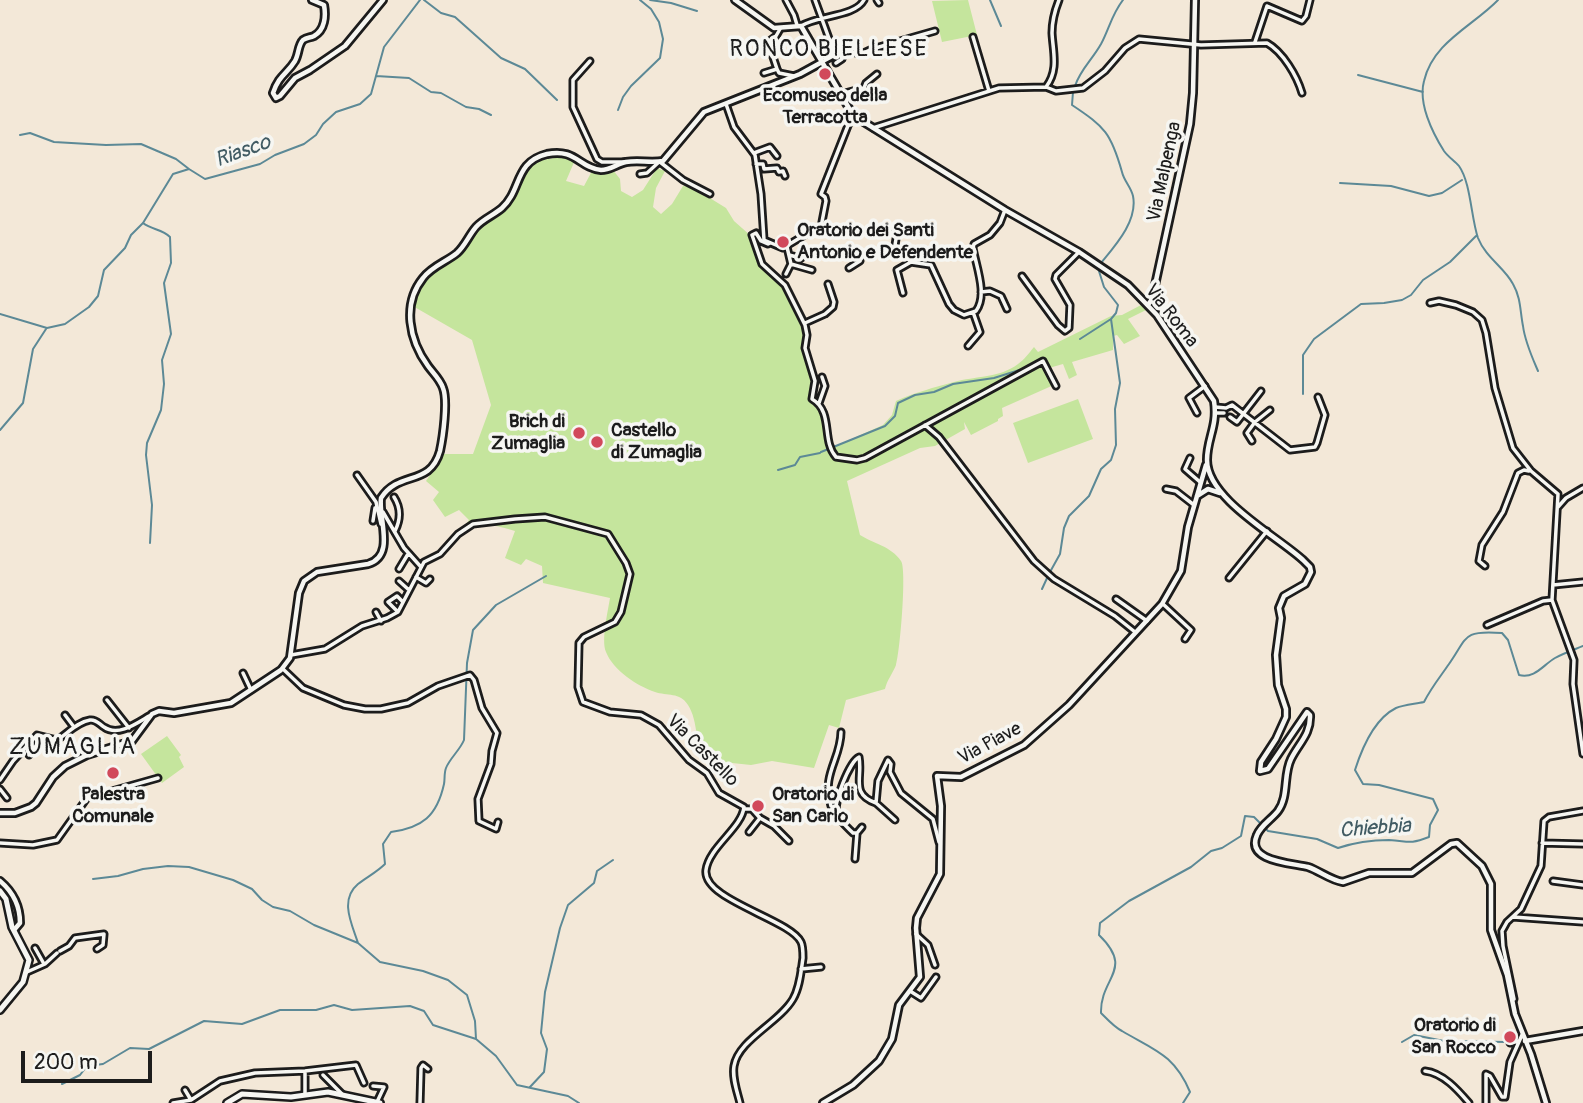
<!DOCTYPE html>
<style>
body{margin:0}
#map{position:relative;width:1583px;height:1103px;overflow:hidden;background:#f3e8d8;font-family:Pangolin,sans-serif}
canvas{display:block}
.scale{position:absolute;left:21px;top:1051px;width:131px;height:32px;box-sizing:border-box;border:4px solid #1c1c1c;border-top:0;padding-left:9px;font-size:21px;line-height:24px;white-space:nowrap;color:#1c1c1c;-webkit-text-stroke:5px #f6f6f2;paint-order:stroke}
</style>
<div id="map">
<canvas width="1583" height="1103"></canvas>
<div class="scale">200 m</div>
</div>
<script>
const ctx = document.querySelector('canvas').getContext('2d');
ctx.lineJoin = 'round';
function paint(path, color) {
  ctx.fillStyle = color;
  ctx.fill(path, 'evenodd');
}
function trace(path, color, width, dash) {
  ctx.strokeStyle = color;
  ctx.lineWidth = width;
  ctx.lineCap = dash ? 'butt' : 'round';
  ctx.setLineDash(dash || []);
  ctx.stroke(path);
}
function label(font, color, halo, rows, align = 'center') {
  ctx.font = font + ' Pangolin,sans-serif';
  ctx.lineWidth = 7;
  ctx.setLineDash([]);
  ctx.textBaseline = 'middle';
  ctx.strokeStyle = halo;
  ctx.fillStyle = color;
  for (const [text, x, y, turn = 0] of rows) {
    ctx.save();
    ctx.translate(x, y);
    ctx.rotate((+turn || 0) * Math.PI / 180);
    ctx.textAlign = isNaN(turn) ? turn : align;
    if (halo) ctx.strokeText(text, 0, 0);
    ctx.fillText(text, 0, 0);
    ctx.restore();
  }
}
paint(new Path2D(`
 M968 0 977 35 942 42 932 1Z
 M561 157 575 160 566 181 584 186 592 171 603 173 613 170 620 179 621 191 632 197 643 190 657 168 665 171 656 188 653 207 661 214 672 204 683 186 692 187 726 208 734 221 751 236 760 264 784 286 804 324 803 348 814 382 810 400 820 407 829 449 883 425 892 415 896 401C914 393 935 387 954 382 975 376 1000 378 1018 364 1024 360 1029 353 1034 347L1038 352 1111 316 1122 315 1143 304 1148 309 1128 319 1140 336 1124 344 1117 335 1113 336V350L1072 362 1077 375 1069 379 1063 364 1049 368 1056 384 1002 408 1003 416 998 419V421L971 435 964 422 965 429 935 446 920 448 847 481 860 535C874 544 891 546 901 561 907 569 900 652 896 665 893 673 887 680 885 689L846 700 839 728 829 725 814 768 772 761 751 765 732 763 723 774C718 770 710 766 706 761 694 745 699 722 688 705 680 692 667 696 655 692 637 686 613 670 606 652 601 640 608 611 610 598L543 583 542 566 526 559 521 565 505 558 515 531C499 526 480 520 465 533L462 529 469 520 459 510 445 517 433 500 439 492 426 481 444 454H473L491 405 472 340 411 305 421 283 434 269 461 253 477 228 510 203 526 169 536 161Z
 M1078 399 1093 439 1028 463 1013 423Z
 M167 736 181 755 179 757 184 767 162 783 141 754Z`), '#c5e59d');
trace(new Path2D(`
 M424 0 441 13 455 17 501 58 525 69 557 100
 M650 0 671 3 697 11
 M990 0 1001 26
 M1498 0C1473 26 1433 42 1424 81 1418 103 1432 132 1444 151 1448 157 1455 161 1459 166 1471 183 1471 218 1478 238 1486 258 1504 267 1513 284 1521 298 1520 311 1523 326 1525 342 1532 357 1538 371
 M1358 75 1423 92
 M376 76 409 78 431 92 441 93 466 107 479 109 491 115
 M1075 86C1080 70 1092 60 1101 44 1109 29 1112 14 1123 0
 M1073 92 1072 105C1105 127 1111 133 1122 172 1124 181 1131 187 1133 196 1138 221 1115 246 1101 263
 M618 110 623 97 631 86 660 58 663 39 659 22 651 9 640 0
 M20 135 30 133 54 142 106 145 141 144 176 159 189 169
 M1340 183 1391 186 1429 196 1442 193 1462 180
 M143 223C152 230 162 229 170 237L171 263 164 283 171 334 162 360 164 384 161 410 147 443 146 455 152 505 150 543
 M0 314 47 328 65 324 89 307 98 296 104 270 125 248 131 235 143 223 173 174 189 169 205 179 260 164 275 155 304 144 316 135 323 124 336 112 360 104 371 94 384 47 420 0
 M1080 339 1111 319
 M1303 394V355L1314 339 1361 304 1384 303 1402 300 1411 295 1423 280 1450 262 1476 236
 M0 430 23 403 33 349 46 329
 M821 452 885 426 895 416 898 403 915 395 934 392 953 384 994 378 1029 367 1037 361
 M778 470 795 465 800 457 820 453
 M1050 572 1060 554 1064 528 1069 516 1089 496 1101 469 1111 460 1116 445 1115 409 1120 383 1111 319 1116 313 1118 305 1104 287 1098 268
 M1042 589 1048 576
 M93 879 118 876 143 869 168 866 189 867 233 880 252 889 262 900 273 907 290 911 314 925 358 943 380 962 423 971 448 980 467 995 475 1021 476 1039
 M358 943C352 924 339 900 358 884 367 877 377 872 385 864L383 844 391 832C422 828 437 816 444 784 445 779 444 773 446 768 450 758 460 750 464 740L467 663 473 630 496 605 546 576
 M1402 1042 1414 1035 1444 1041 1506 1042
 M62 1084 80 1075 87 1066 103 1064 130 1048 149 1049 204 1021 242 1024 280 1010H316L334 1005 352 1010 410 1006 424 1011 433 1025 476 1039 496 1056 517 1085 568 1096 579 1103
 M530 1087 544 1072 547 1049 541 1033 545 992 560 928 568 905 594 883 597 871 613 860
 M1183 1103 1190 1092C1174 1054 1154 1050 1122 1031 1114 1027 1107 1019 1101 1013 1100 977 1135 970 1099 935L1100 923 1129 901 1191 867 1211 851 1222 848 1241 836 1245 816 1254 817 1268 831 1317 839 1338 848C1353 843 1373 840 1389 840 1409 841 1408 845 1429 837L1430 825 1438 810 1433 799 1379 785 1363 784 1355 770C1362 748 1374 719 1396 708 1404 705 1415 704 1424 702 1431 688 1440 677 1449 664 1468 637 1462 630 1502 633L1508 640 1519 675C1535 679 1543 665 1555 658 1564 653 1573 650 1583 646`), '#5c8996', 2);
const minor = new Path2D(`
 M786 0 794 15 797 25
 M815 0 835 55
 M877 0 879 3
 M801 26C818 15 855 17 864 0
 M973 37 989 91
 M1255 42 1267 6 1302 21 1306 16 1310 0
 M590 61 573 80V107L597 159 602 162H624
 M822 62 835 55 852 52 861 54 872 49 935 31
 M836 63 842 59 841 54
 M777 69 768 42 776 36 780 29
 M764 73 777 69 779 73 794 76
 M1046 87C1059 70 1053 52 1052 33 1052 21 1055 10 1059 0
 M841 94 864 88 866 83 877 74
 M726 104 734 127 755 155 761 194 764 240 783 248 813 230 839 229
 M873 128 999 88 1046 87 1056 91 1083 88 1105 71 1125 48 1139 39 1201 45 1267 43C1283 52 1297 76 1302 93
 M754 153 770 147 777 156
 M660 162 683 180 710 194
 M756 164H763L764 169 777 168 779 172 783 171 785 176
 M640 174 647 173 659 162
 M821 227 826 201 825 197 821 194 853 113
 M895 229 897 233 895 245 911 262
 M770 243 768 244 761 241 756 233 752 235 762 264 785 285 805 325 807 335 805 348 815 381 812 399C834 412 821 440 836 457L857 460 865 458 1043 361 1056 386
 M789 255 801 258 802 255
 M791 264 812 270
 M849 268 860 261
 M786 274 791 264 787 247
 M1022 276 1058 325 1065 331 1069 328 1070 305 1055 279 1056 275 1079 252
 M981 292 990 291 1001 296 1007 309
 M903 293 897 270 911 262 931 265 949 304 954 310 964 315 976 311C988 295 976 266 973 248L974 244 990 235 1000 223 1005 210
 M1430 303 1439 301 1456 305 1473 312 1482 320 1486 333 1495 388 1513 448 1531 471 1558 494 1552 600 1574 660 1573 684 1583 754
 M805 323 825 314 833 307 834 302 828 284
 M968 346 980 332 973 312
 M819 403 825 386 822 377
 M1215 407 1226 408 1232 405 1290 450 1315 447 1317 443 1325 415 1318 397
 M1197 413 1189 398 1205 386
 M1216 413H1224
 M1230 417 1237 422 1261 391
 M925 425 939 437 1034 561 1054 579 1115 616 1135 632
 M1252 441 1247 433 1255 422 1270 410
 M1190 458 1185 469 1200 482
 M357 475 376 502 381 524
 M1166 489 1176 491 1194 505
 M394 497C401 508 401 519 395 531
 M1558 507 1566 498 1583 488
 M383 512 404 548 421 567
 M373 521 375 508
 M1485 566 1479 561 1482 545 1503 512 1518 473 1524 470 1529 471
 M399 569 408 554
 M416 577 426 583 430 579
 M1229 578 1267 531
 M399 581 409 590
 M1553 585 1583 582
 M1116 599 1147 621
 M1163 604 1191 630 1185 639
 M376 612 381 621
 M398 612 388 602 397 596 402 601
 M1487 625 1543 601 1552 600
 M291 655 325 649 362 626 387 618 398 612 424 562 440 554 458 534 473 524 515 519 545 517 608 534 626 563 630 574 621 612 615 622 584 637 579 643 578 687 583 702 610 712 641 715 659 725 689 760 707 773 719 793 744 807C742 828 709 847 706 870 702 900 790 919 801 942 803 946 803 953 803 958 801 971 800 987 793 999 779 1023 738 1040 734 1066 732 1078 737 1091 740 1103
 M283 669 303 688 344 705 365 709H381L408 703 438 686 470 675 474 680 482 708 497 733 492 751 491 764 478 799 479 821 496 829 498 822
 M243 673 251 690
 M107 700 129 728
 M65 715 74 727
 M29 755 43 737
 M0 780 13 761 37 735 57 740C67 734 77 722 90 720 96 719 99 724 104 727 118 737 137 723 149 716
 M0 789 7 798
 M876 803 895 820
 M745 809H752L760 818 774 826 789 841
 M836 810 831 806C821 774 841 759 841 732
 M749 832 760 818
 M857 833H853C848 828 840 821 837 815 832 804 850 761 859 757 863 778 850 794 876 803L878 781 888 760 891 764 890 772 901 793 933 819 939 842
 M0 843 33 845 57 840 87 798 158 778
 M1542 843 1583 844
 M855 859 857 833 862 827
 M1553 881 1583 885
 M1513 917 1583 922
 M916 934 928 945 935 965
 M35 948 44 964
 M60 951 69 946 75 938 104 934 103 945 97 949
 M801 969 821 967
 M27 972 45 964 57 953
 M910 991 921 998 936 977
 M1514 999 1503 946 1502 931 1507 922 1521 909 1541 866 1544 821 1549 817 1583 811
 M1510 1043 1519 1041
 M305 1071V1095
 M1425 1071C1443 1073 1458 1090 1469 1103
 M323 1075 342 1094
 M373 1086 384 1087 377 1102
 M185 1090 191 1100
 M173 1103 191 1100 220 1081 255 1073 305 1071 356 1065 364 1083
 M420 1103 421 1068 423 1065 428 1069
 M1486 1103V1074L1490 1076 1502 1097H1505L1510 1062 1522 1035`);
const tertiary = new Path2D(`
 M312 0 324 5C326 16 325 30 314 36 310 38 307 37 303 40 298 45 299 54 295 61 287 74 279 75 273 93L276 98 280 96 295 78 310 70 345 46 383 0
 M735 0 774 28 801 26 850 110 859 119 1005 210 1079 252 1128 285 1157 315 1214 401C1218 426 1207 438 1207 460 1207 499 1277 536 1303 560L1310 567 1311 572 1305 584 1284 596 1279 608 1281 618 1276 655 1278 685 1286 709V717L1276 739 1261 762 1260 771 1268 769 1307 712 1310 715C1311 734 1299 743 1291 759 1283 775 1289 796 1278 811 1272 819 1261 825 1257 835 1245 862 1293 863 1308 867 1320 871 1330 880 1343 882L1369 873H1412L1451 844 1457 843 1482 866 1491 884V930L1507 975 1515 1014 1531 1054 1546 1103
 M1148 305 1152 299 1190 124 1193 93 1195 0
 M1197 496 1208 489 1220 493
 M0 813H15L31 807 36 803 53 777 65 766 87 755 132 741 152 714 159 711 174 713 231 703 281 670 290 658 299 593 304 581 317 572 368 564C396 556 378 518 381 498 399 470 430 487 440 451 443 437 448 401 443 388 440 379 433 373 428 366 409 340 402 304 423 278 432 266 446 262 457 253 465 246 469 235 476 227 483 219 494 215 502 208 522 190 514 162 547 154 576 148 579 168 601 170 610 170 617 164 626 162 638 160 651 163 663 161L704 112 800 74 822 62
 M0 881C13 892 20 906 20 923L14 930
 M1525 1041 1583 1031
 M823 1103 853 1085 879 1061 892 1039 899 1005 920 977 916 928 917 918 940 874 941 806 937 776 961 777 1024 745 1069 705 1162 604 1181 571 1188 527 1206 465`);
const secondary = new Path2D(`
 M0 891 6 899 12 927 29 960 23 982 0 1010
 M227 1103 242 1094 291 1097 328 1092 380 1103`);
trace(minor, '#1c1c1c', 9);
trace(tertiary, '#1c1c1c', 10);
trace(secondary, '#1c1c1c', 10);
trace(minor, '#f6f6f2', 3.5);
trace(tertiary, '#f6f6f2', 4.5);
trace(secondary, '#f6f6f2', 5);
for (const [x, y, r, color] of [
 [825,74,7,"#d1495b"],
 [783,242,7,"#d1495b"],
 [579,433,7,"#d1495b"],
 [597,442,7,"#d1495b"],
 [113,773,7,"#d1495b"],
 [758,806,7,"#d1495b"],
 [1510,1037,7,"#d1495b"]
]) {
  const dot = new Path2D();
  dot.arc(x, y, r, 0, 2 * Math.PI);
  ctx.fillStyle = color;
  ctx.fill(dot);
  trace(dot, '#f6f6f2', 2.5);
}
label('bold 19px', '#1c1c1c', '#f6f6f2', [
 ["Ecomuseo della",825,96,"center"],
 ["Terracotta",825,118,"center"],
 ["Oratorio dei Santi",797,231],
 ["Antonio e Defendente",797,253],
 ["Brich di",565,422,"right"],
 ["Zumaglia",565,444,"right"],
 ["Castello",611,431],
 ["di Zumaglia",611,453],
 ["Palestra",113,795,"center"],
 ["Comunale",113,817,"center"],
 ["Oratorio di",772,795],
 ["San Carlo",772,817],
 ["Oratorio di",1496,1026,"right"],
 ["San Rocco",1496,1048,"right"]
], 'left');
label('19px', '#1c1c1c', '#f6f6f2', [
 ["Via Malpenga",1165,172,-78],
 ["Via Roma",1171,316,52],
 ["Via Piave",990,744,-28],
 ["Via Castello",702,751,45]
]);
label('italic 21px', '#415b63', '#f6f6f2', [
 ["Riasco",243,152,-20],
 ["Chiebbia",1375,829,-4]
]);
ctx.letterSpacing = '2px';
label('23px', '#1c1c1c', '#f6f6f2', [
 ["RONCO BIELLESE",829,50],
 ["ZUMAGLIA",73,748]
]);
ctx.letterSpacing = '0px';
</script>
